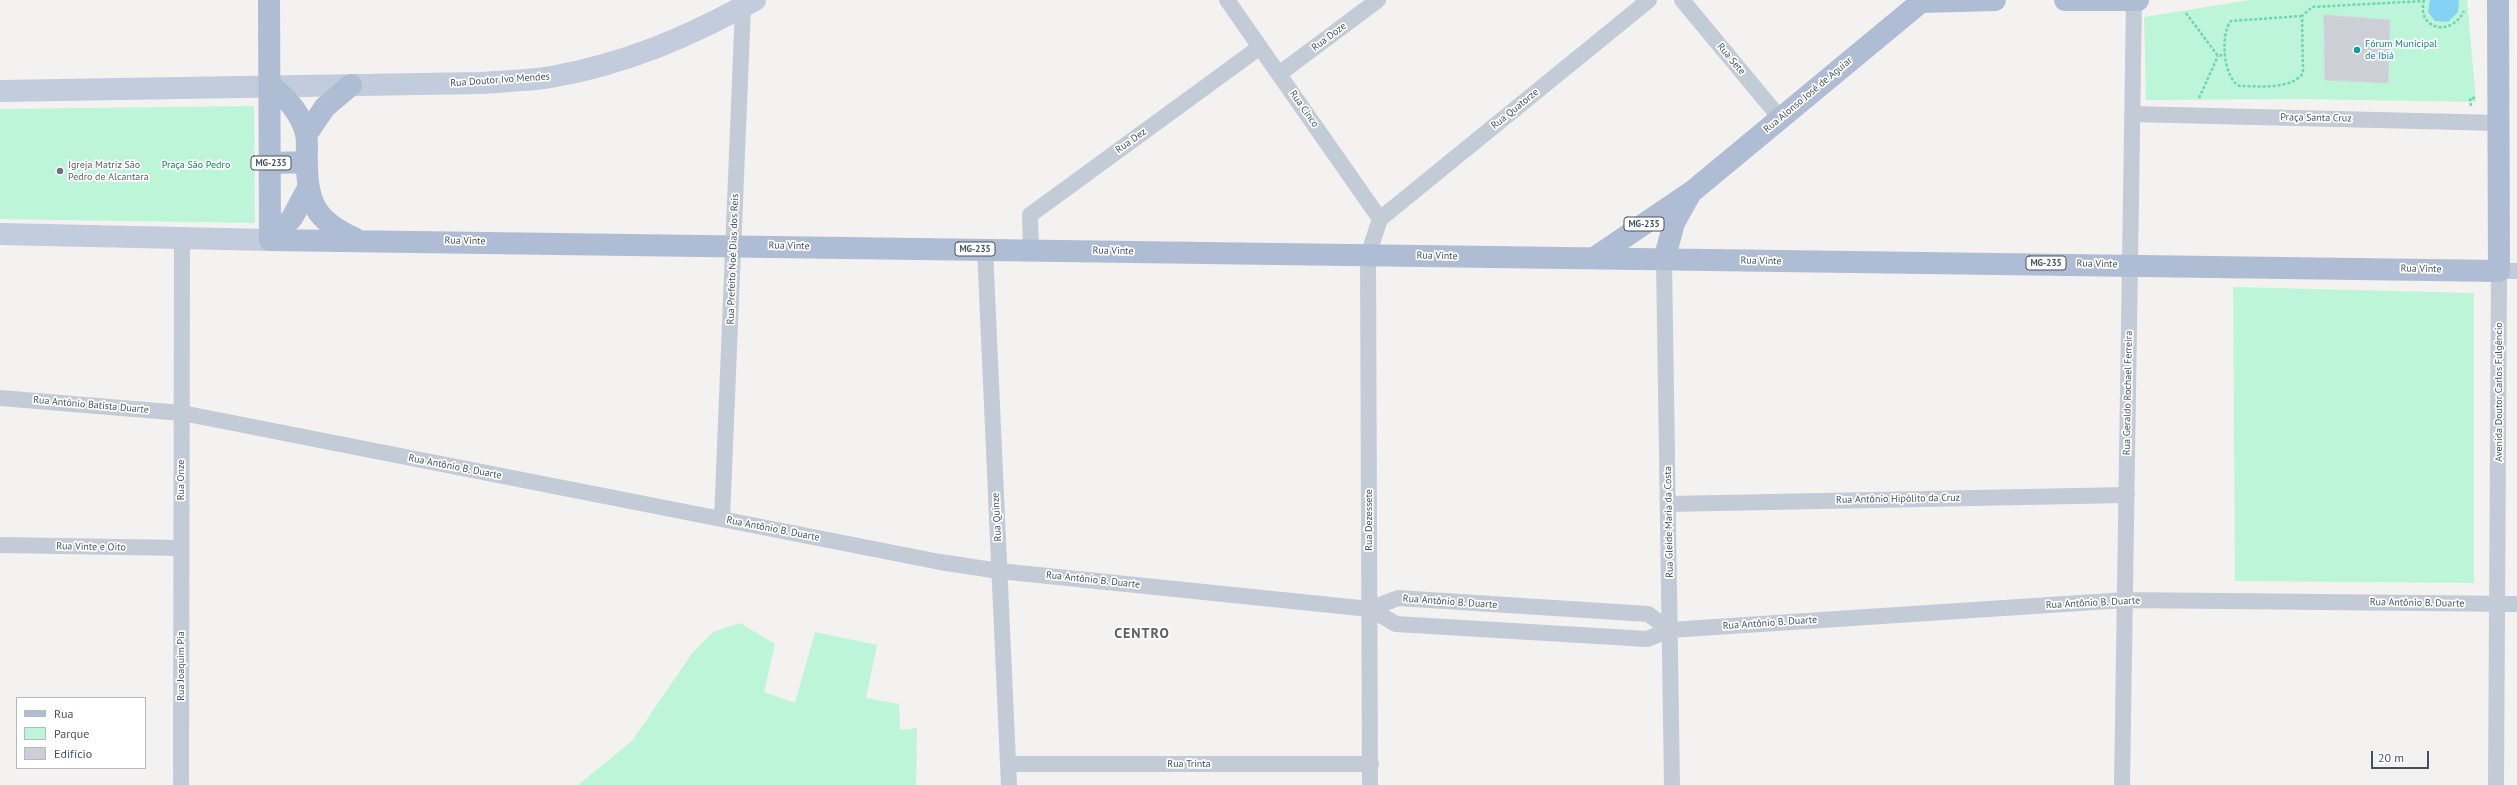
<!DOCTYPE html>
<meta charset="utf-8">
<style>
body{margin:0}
#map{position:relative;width:2517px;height:785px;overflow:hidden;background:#f4f1f1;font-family:"PT Sans",sans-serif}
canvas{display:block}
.legend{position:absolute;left:16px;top:697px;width:130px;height:72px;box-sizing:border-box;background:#fff;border:1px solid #b5bac0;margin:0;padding:5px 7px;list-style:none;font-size:12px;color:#465261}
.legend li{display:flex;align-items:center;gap:8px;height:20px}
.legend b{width:20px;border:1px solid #b5bac0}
.scale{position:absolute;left:2371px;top:751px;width:58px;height:18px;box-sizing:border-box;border:2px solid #465261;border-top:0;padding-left:5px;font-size:12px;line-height:14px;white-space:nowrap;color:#465261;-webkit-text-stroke:3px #fff;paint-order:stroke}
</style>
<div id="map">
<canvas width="2517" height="785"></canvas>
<ul class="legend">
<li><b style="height:5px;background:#aebdd3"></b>Rua</li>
<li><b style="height:11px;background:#bcf5d8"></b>Parque</li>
<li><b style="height:11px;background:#cdcfd7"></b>Edifício</li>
</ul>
<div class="scale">20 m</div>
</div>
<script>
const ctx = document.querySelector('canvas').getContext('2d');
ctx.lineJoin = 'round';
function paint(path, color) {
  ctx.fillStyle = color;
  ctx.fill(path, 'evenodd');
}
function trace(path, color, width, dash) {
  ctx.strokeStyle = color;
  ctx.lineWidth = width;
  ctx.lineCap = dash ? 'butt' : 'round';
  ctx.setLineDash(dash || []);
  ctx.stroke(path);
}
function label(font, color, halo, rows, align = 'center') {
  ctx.font = font + ' "PT Sans",sans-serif';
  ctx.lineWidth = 3.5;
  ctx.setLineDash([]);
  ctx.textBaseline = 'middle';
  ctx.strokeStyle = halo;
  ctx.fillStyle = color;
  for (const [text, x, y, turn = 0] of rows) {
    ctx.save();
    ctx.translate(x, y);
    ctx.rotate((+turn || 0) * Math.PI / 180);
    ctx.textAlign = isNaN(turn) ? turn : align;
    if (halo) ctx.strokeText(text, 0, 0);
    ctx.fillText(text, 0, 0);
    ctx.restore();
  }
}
paint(new Path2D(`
 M2516 0 2517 78H2516Z`), '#fefbea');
paint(new Path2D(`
 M2250 0H2467L2476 102 2303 99 2146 100 2144 17Z
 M254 106 255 223 0 219V109Z
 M2233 287 2474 293V583L2235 581Z
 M740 623 775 644 764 692 795 703 815 632 877 645 866 698 899 704 900 730 917 728 916 785H578L632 741 693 652 713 632Z`), '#bcf5d8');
paint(new Path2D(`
 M2430 0H2459L2458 12 2448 22 2435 21 2428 12Z`), '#84d3f7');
const building = new Path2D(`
 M2324 15 2390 20 2388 83 2325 80Z`);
paint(building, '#cdcfd7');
trace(building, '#d4d6dd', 1);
trace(new Path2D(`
 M2424 0C2416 29 2451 38 2464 11
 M2186 13 2218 56 2226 54
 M2302 16 2231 21C2220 33 2223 80 2240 86 2260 86 2291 90 2303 73L2302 16 2312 7 2424 1
 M2199 98 2218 56
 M2471 106 2470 98H2477`), '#6fd7af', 2.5, [3, 2]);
trace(new Path2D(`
 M1227 0 1380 219
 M1682 0 1780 118
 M1279 74 1378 0
 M2132 114 2500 123
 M1380 219 1649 0
 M985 249 1009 785
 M1031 249 1030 215 1260 47
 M1664 260 1672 785
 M0 398 182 413 940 562 999 571 1370 609 1396 624 1647 639 1670 630 2125 600 2517 604
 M1668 504 2127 495
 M722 519 743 7 741 0
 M0 545 181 548
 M1370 609 1398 598 1648 614 1670 630
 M1008 764H1371
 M181 785 182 236
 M1370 785 1368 255 1380 219
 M2122 785 2134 1
 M2496 785 2499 271H2517`), '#c3cbd7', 16);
trace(new Path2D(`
 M0 91 481 83C504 81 528 81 551 77 625 64 689 37 755 0
 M0 234 270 240`), '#c2ccdc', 22);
trace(new Path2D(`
 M269 0 270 240
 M2065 0H2138
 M271 86C287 98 301 113 306 134 308 143 306 155 307 164 307 205 318 222 356 239
 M306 135 325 107 351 85
 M271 163 307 162
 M270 240 2499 271 2498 0
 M270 240 292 218 307 190
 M1594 258 1694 190 1921 2 1995 0
 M1664 260 1674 223 1689 196`), '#aebdd3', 22);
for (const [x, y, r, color] of [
 [2357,50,4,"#0f9aa8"],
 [60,171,4,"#6b7280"]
]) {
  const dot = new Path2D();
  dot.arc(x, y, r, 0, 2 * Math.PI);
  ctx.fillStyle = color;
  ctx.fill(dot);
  trace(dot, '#fff', 1.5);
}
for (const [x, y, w] of [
 [271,163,40],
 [1644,224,40],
 [975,249,40],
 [2046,263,40]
]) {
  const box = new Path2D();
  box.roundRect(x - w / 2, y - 7, w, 14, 3);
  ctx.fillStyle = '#fff';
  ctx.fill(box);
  trace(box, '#465261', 1);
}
label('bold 9px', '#465261', null, [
 ["MG-235",271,163],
 ["MG-235",1644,224],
 ["MG-235",975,249],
 ["MG-235",2046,263]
]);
label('10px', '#465261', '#fff', [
 ["Rua Doze",1329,37,-37],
 ["Rua Sete",1731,59,50],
 ["Rua Doutor Ivo Mendes",500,80,-4],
 ["Rua Alonso José de Aguiar",1808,95,-40],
 ["Rua Cinco",1304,109,55],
 ["Rua Quatorze",1515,109,-39],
 ["Praça Santa Cruz",2316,118,1],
 ["Rua Dez",1131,141,-36],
 ["Rua Vinte",465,241,1],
 ["Rua Vinte",789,246,1],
 ["Rua Vinte",1113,251,1],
 ["Rua Vinte",1437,256,1],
 ["Rua Prefeito Noé Dias dos Reis",733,259,-88],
 ["Rua Vinte",1761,261,1],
 ["Rua Vinte",2097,264,1],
 ["Rua Vinte",2421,269,1],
 ["Avenida Doutor Carlos Fulgêncio",2499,392,-90],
 ["Rua Geraldo Rochael Ferreira",2128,393,-89],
 ["Rua Antônio Batista Duarte",91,405,5],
 ["Rua Antônio B. Duarte",455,467,11],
 ["Rua Onze",181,480,-90],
 ["Rua Antônio Hipólito da Cruz",1898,499,-1],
 ["Rua Quinze",997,517,-93],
 ["Rua Dezessete",1369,520,-90],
 ["Rua Gleide Maria da Costa",1669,522,-91],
 ["Rua Antônio B. Duarte",773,529,11],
 ["Rua Vinte e Oito",91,547,1],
 ["Rua Antônio B. Duarte",1093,580,6],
 ["Rua Antônio B. Duarte",1450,602,4],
 ["Rua Antônio B. Duarte",2093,603,-3],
 ["Rua Antônio B. Duarte",2417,603,1],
 ["Rua Antônio B. Duarte",1770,623,-4],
 ["Rua Joaquim Pia",181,666,-90],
 ["Rua Trinta",1189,764]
]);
label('10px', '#0d838f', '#fff', [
 ["Fórum Municipal",2365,44],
 ["de Ibiá",2365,56]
], 'left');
label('10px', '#5b616d', '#fff', [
 ["Igreja Matriz São",68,165],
 ["Pedro de Alcantara",68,177]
], 'left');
label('10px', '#0c8756', '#fff', [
 ["Praça São Pedro",196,165]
]);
ctx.letterSpacing = '1px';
label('bold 14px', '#5c6067', '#fff', [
 ["CENTRO",1142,634]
]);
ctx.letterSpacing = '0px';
</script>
